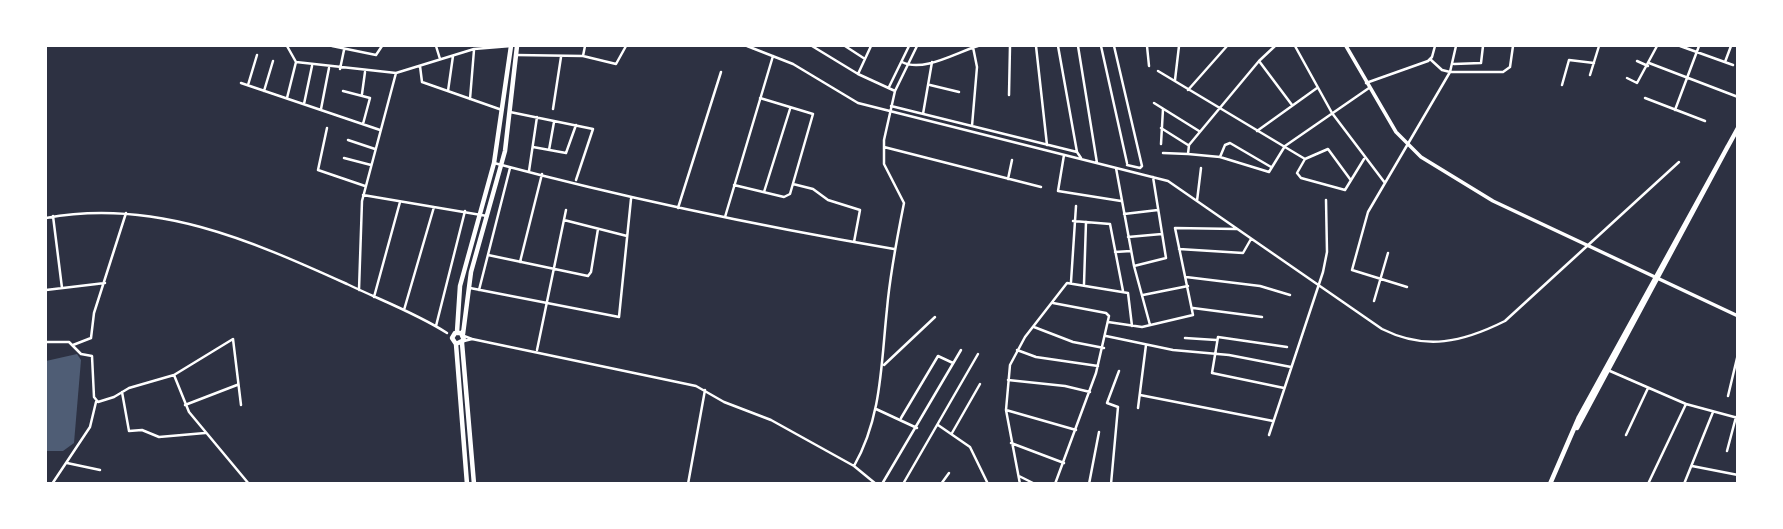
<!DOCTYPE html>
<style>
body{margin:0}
#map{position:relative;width:1783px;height:529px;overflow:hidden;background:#2d3142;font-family:Mulish,sans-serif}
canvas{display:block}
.frame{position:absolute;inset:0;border:47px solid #fff;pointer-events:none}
</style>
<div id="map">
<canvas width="1783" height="529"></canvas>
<div class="frame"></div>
</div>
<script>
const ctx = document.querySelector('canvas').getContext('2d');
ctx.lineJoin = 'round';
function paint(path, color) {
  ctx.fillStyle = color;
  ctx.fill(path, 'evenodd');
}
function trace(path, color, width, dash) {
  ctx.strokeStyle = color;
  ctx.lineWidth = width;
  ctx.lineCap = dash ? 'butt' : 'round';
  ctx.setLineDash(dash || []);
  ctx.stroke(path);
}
paint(new Path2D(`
 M77 354 81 360 74 443 63 451H47L46 361Z`), '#4f5d75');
trace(new Path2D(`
 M287 46 296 62 396 73
 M332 46 376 55 382 46
 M436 46 440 59
 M747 46 793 64 858 103 1168 181 1382 329C1426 351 1463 342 1505 321L1679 162
 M812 46 858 74 895 91 884 140V164L904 203C897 238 890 273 887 309 881 364 882 417 854 466
 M845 46 865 59
 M1036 46 1047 145
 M1058 46 1077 152
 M1078 46 1097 163
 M1101 46 1127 163
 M1114 46 1142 166 1140 168 1127 165
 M1147 46 1149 66
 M1295 46 1332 113 1385 183
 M1680 46 1733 65
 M516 55 583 56 616 64 626 46
 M583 56 585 46
 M1430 59 1442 70 1450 72 1456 46
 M1259 61 1292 105
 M1637 61 1648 66
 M902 62C923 73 957 52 978 46
 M1725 62 1731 46
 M1649 63 1738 97
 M1454 64 1481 63 1483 46
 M420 66 422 82 502 110
 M340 69 344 50
 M1158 71 1305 159 1297 173 1301 178 1345 190 1364 159
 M858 74 871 46
 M1590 75 1599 46
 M1627 78 1637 83 1657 46
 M1175 80 1179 46
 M241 83 380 130
 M1366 83 1428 61 1432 57 1435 46
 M248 85 257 55
 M930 85 959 92
 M1562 85 1569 60 1594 63
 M889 87 909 46
 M1188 90 1227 46
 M264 91 273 61
 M343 91 370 98 363 124
 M448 91 453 56
 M895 91 917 46
 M362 94 365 72
 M1009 95 1010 46
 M287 98 296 62
 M1645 98 1705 121
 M470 99 474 50
 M1154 103 1199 131
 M304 104 312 66
 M891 106 1077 152 1081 158
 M321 109 329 68
 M553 109 561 57
 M1675 110 1699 46
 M510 112 593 129 576 180
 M923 114 932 62
 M972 126 977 67 973 47
 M327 128 318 170 365 186
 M1161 128 1188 145
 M1257 131 1317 88
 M348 140 375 149
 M1161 144 1163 109
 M533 147 566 153 576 125
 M884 147 1041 187
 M549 150 554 122
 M1163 153 1188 154 1189 145 1259 61 1275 46
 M1188 154 1220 157 1269 172 1285 146 1369 88
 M1064 155 1058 191 1121 201
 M1220 157 1225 145 1230 143 1271 167
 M344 158 371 165
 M1305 159 1328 149 1350 179
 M494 163C625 198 759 226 894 249
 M1116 168 1134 266 1150 325
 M529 171 537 117
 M1008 179 1012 160
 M793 184 813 189 828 200 860 210 854 242
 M734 185 784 197 790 194 813 114 760 98
 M764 192 790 109
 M363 195 487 216
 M1197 201 1201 168
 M678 208 721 72
 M1124 214 1158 210
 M53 216 62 288
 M725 217 773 56
 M46 218C154 198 250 240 347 284 380 300 416 313 447 333
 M564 220 627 236
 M1073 221 1110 224 1123 291
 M1128 237 1162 234
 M1179 249 1243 253 1251 239
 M1115 252 1131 251
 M488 255 588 276 591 272 598 229
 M520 262 542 174
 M1134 266 1166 258 1153 177
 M1186 277 1260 286 1290 295
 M1071 282 1076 206
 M1084 284 1086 222
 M1407 287 1352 270 1368 212 1450 72H1503L1510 67 1513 46
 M470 288 619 317 631 199
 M46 290 105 283
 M359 290 362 201 396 73 474 49 511 46
 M479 290 510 168
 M1143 295 1188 286
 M374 297 400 202
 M1374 301 1388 253
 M1053 303 1106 313 1109 316 1096 373 1055 484
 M1193 308 1262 317
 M404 310 434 207
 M1108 322 1142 327 1193 315 1175 228 1236 229
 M436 326 465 211
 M1034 327 1073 342 1104 348
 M1106 336 1173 350 1229 355 1291 367
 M1185 338 1216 340
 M472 339 696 386 724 402 771 420 854 466 876 484
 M464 341 472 339 464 336
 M46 342H69L81 354 92 356 94 397 98 402 114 397 129 388 174 375 233 339 241 405
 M73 345 91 338 94 313 126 213
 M537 350 566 210
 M1017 350 1036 357 1098 366
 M884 365 935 317
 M1610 371 1686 404
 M174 375 189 412 249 484
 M1008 380 1065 386 1090 392
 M1284 388 1212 373 1218 337 1287 347
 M122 392 129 431 142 430 159 437 205 433
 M1140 395 1273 421
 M1728 396 1738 354
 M185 405 237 385
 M1138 408 1146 345
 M876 409 917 428
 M1006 410 1076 430
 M901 418 938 356 953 363
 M938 425 970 447 988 484
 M952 433 980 384
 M1269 435 1323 272 1327 252 1326 200
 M1626 435 1648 388
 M1011 443 1064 463
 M1727 451 1736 417
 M67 463 100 470
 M1692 466 1738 475
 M1019 476 1035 484
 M52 484 90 427 96 402
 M688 484 705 390
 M882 484 961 350
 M903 484 978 354
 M941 484 949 473
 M1020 484 1006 410 1010 365 1025 337 1067 283 1128 293 1132 326
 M1089 484 1099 432
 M1111 484 1118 407 1107 403 1119 371
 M1648 484 1686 404 1738 418
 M1684 484 1713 412`), '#fff', 2.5);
trace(new Path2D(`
 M1346 46 1396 132 1421 157 1493 201 1738 316`), '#fff', 3.5);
trace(new Path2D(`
 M457 332 460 286 494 163 511 46
 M463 334 471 272 505 151 517 46
 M462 343 474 484
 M456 344 464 340 461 333H455L452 338 456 344 467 484`), '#fff', 4.5);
trace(new Path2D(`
 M1577 428 1728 146
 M1550 484 1579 417 1738 128`), '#fff', 4.5);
</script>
